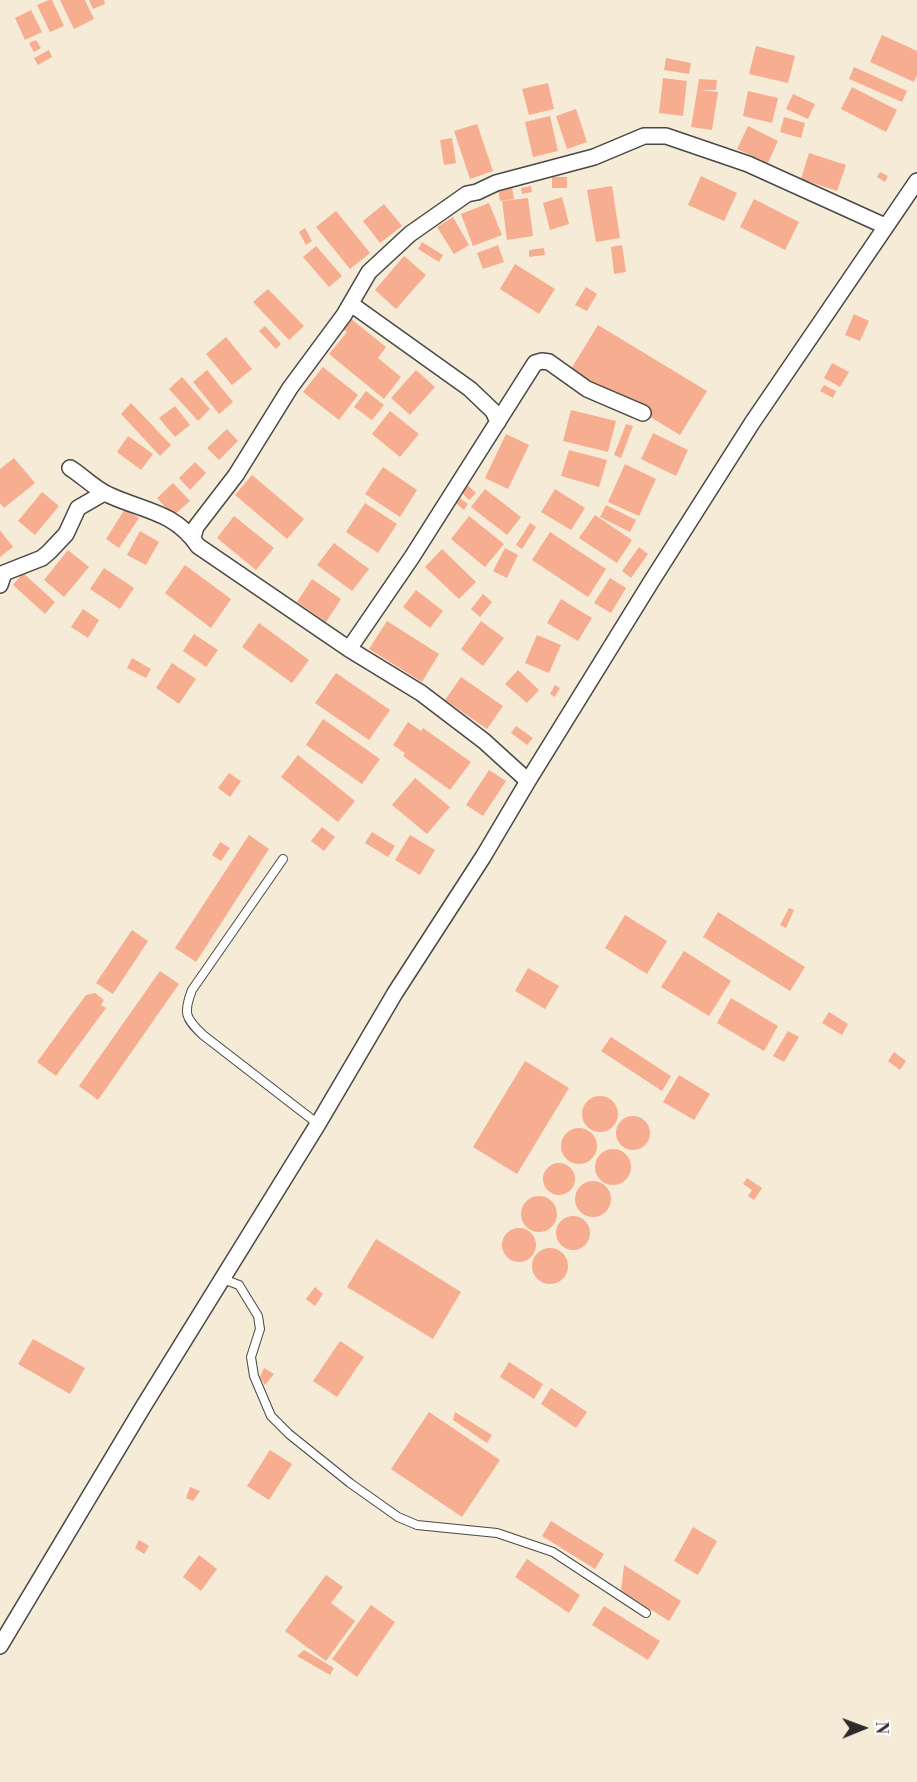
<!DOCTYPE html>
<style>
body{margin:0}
#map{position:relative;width:917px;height:1782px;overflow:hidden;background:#f5ebd7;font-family:"Libre Bodoni",serif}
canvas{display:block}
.north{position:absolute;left:833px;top:1698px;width:60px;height:60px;-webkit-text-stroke:4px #fff;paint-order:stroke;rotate:89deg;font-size:16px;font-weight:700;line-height:24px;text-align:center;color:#2b2b2b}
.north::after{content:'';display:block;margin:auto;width:21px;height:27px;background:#2b2b2b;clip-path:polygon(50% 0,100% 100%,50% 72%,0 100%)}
</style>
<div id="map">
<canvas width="917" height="1782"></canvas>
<div class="north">N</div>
</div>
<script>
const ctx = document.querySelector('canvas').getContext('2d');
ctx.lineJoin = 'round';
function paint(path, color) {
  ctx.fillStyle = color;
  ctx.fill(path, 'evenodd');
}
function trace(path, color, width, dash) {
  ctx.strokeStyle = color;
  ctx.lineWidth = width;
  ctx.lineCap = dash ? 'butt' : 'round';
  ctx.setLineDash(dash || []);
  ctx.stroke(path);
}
paint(new Path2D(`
 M49 0H52L64 26 50 32 37 5Z
 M60 0H85L94 19 74 29Z
 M89 0H104L105 4 93 9Z
 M31 10 42 32 25 40 15 18Z
 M882 35 917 51V75L914 82 870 62Z
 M36 40 41 48 34 52 29 43Z
 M756 46 795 56 788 83 749 74Z
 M49 50 52 57 38 65 34 58Z
 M666 58 691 63 689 74 664 70Z
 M854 67 907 91 902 102 849 79Z
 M663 78 687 81 683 116 659 113Z
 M699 79 717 80 716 90H700L718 92 712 130 691 127Z
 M548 83 554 109 529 115 522 89Z
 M852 87 897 110 886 132 841 109Z
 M748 91 778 98 772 123 743 116Z
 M793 94 815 104 808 119 786 109Z
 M576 109 587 142 567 149 556 116Z
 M550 116 558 151 533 157 525 122Z
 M784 117 805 123 801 138 780 132Z
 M477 124 493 171 470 179 454 131Z
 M748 126 778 141 768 163 737 149Z
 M452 138 456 163 444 165 440 140Z
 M809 153 846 165 837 191 801 179Z
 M880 172 888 176 885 182 877 177Z
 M701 176 737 193 724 221 688 205Z
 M552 177H567V188H552Z
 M531 186 532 192 522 194 521 188Z
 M612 186 620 238 596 242 587 190Z
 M512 187 514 199 500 201 498 189Z
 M562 197 569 224 550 230 543 203Z
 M528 198 533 236 507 240 502 201Z
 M754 199 799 222 785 250 740 227Z
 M489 203 502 235 473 246 461 214Z
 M384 204 402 226 380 243 363 221Z
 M336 211 370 253 350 269 316 227Z
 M453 217 469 245 454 254 437 227Z
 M305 228 312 241 306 245 299 232Z
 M422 242 443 255 439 262 418 249Z
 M498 245 504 262 483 269 477 253Z
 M622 245 626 272 614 274 611 247Z
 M316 246 342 276 329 287 303 257Z
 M544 248 545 255 529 257V250Z
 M404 256 426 275 396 309 375 290Z
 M515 264 555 289 539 314 500 289Z
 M586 287 597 294 587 311 575 305Z
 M268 289 304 326 289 340 253 302Z
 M854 314 869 321 860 341 845 335Z
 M350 318 386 347 378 358 401 377 384 399 329 354 347 332 342 329Z
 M598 325 707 391 680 435 571 369Z
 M265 326 281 344 276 349 259 331Z
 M226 337 252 369 232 385 206 354Z
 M832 363 849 372 840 387 824 378Z
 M323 367 358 395 339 420 303 392Z
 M207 370 233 402 219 414 193 382Z
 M416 370 435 387 410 415 391 398Z
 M182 377 210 409 198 421 169 389Z
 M824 385 836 391 833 398 820 391Z
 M366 391 384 405 372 420 354 407Z
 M131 403 171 445 160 456 121 414Z
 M175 406 190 425 175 437 159 418Z
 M571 410 616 421 608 452 563 441Z
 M390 411 419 434 400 457 372 434Z
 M626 424 633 426 621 458 614 455Z
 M227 429 238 441 219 460 207 448Z
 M653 433 688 450 676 476 641 459Z
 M506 434 529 445 508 489 485 478Z
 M128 436 153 454 141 470 117 452Z
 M569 450 607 460 599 487 561 476Z
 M14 458 35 483 4 508 0 503V469Z
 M195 462 206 473 190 490 179 478Z
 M625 464 656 479 639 516 608 502Z
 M383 467 417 490 400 517 365 494Z
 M252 475 304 519 287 539 235 495Z
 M463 481 476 493 469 500 457 488Z
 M173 483 190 501 173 516 157 498Z
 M485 489 521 517 507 535 471 507Z
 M555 489 585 508 571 530 541 512Z
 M42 492 59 506 35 535 18 521Z
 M455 494 468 504 464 510 451 499Z
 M365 503 397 524 378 553 346 532Z
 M606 505 636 520 630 532 600 517Z
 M125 509 139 518 119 548 106 539Z
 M595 515 632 540 617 563 579 538Z
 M234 516 274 548 256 570 217 538Z
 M469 516 504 544 485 567 451 539Z
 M530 523 536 527 522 549 516 545Z
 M0 530 13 547 0 557Z
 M140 531 159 542 146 565 127 555Z
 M550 532 606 569 588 597 532 560Z
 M334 543 369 569 352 591 317 565Z
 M639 547 648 554 631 578 622 571Z
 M505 548 518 555 507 578 493 571Z
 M442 549 476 582 459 599 425 567Z
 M68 550 89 567 64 597 44 580Z
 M185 565 231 599 211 628 165 593Z
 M104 568 134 588 120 609 90 589Z
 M23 573 55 602 45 614 13 585Z
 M610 578 626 588 611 613 594 603Z
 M312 579 341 599 326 622 297 602Z
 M416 590 443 611 430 628 403 607Z
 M483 594 492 602 480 617 471 609Z
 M561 599 592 618 578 641 547 623Z
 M83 609 99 620 88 638 71 627Z
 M387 621 439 654 422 682 369 649Z
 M481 621 504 638 483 666 461 649Z
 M259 623 309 660 292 683 242 647Z
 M194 634 218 650 206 667 183 651Z
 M537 635 561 645 549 673 525 663Z
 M132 658 151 669 146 678 127 668Z
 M172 663 196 679 179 704 156 688Z
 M518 670 539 690 527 703 505 684Z
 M336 673 390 710 369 740 315 703Z
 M461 677 503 706 487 729 445 700Z
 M555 685 560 688 555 697 550 694Z
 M323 719 380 759 362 784 306 745Z
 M408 722 421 731 423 728 471 762 450 790 403 756 405 753 393 745Z
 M516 726 533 738 527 745 511 733Z
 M298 755 355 801 338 822 281 777Z
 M489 770 506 781 483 816 466 805Z
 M229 773 241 781 230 797 218 788Z
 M415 778 450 807 427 834 392 805Z
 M322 827 335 837 324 851 311 841Z
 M372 832 395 846 388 857 365 843Z
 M249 835 269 849 196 962 175 948Z
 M410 835 435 850 420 875 395 860Z
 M220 842 230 848 221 861 212 855Z
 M789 908 794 910 786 928 780 925Z
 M718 912 805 967 790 991 703 937Z
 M625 915 667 941 647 974 605 948Z
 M132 930 148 941 113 994 96 983Z
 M684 951 731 981 709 1016 661 987Z
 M528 968 559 986 545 1009 515 991Z
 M160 971 179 984 98 1100 79 1086Z
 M95 993 104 1000 101 1005 106 1008 56 1076 37 1062 86 995Z
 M731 998 778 1026 764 1051 717 1023Z
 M829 1012 848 1024 842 1035 822 1023Z
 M788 1031 799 1037 784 1062 773 1056Z
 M611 1037 671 1076 662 1091 601 1051Z
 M894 1052 906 1061 900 1070 888 1061Z
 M525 1061 569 1088 517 1174 473 1147Z
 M679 1075 710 1094 694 1120 663 1102Z
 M582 1114a18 18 0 1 1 36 0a18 18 0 1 1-36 0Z
 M616 1133a17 17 0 1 1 34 0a17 17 0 1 1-34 0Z
 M561 1146a18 18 0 1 1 36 0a18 18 0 1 1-36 0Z
 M595 1167a18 18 0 1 1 36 0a18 18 0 1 1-36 0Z
 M543 1179a16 16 0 1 1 32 0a16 16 0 1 1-32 0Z
 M747 1178 762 1188 754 1200 748 1196 752 1190 743 1184Z
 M575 1199a18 18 0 1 1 36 0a18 18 0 1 1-36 0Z
 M521 1214a18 18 0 1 1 36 0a18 18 0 1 1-36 0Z
 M556 1233a17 17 0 1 1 34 0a17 17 0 1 1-34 0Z
 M502 1245a17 17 0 1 1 34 0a17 17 0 1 1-34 0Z
 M376 1239 461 1292 433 1339 347 1287Z
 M532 1266a18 18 0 1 1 36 0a18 18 0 1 1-36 0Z
 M315 1287 323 1294 315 1306 306 1299Z
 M33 1339 85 1368 70 1394 18 1364Z
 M340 1341 364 1357 337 1397 313 1381Z
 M509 1362 543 1384 534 1399 500 1377Z
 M264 1368 274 1374 265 1385 260 1377Z
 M551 1388 587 1412 576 1428 541 1404Z
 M429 1412 500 1460 462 1517 391 1469Z
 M455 1412 492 1435 487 1443 453 1420Z
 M270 1450 292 1464 269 1500 247 1486Z
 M190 1487 200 1491 193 1501 186 1498Z
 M551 1521 604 1554 595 1569 542 1536Z
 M693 1527 717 1541 698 1575 674 1561Z
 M139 1540 149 1546 144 1554 135 1548Z
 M199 1555 217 1569 201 1591 183 1577Z
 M527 1559 580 1595 569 1613 515 1577Z
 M624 1565 681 1601 669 1621 621 1591Z
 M326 1575 343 1587 331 1603 355 1621 326 1661 285 1631Z
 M371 1605 395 1622 357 1677 332 1659Z
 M604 1606 660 1641 648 1660 592 1625Z
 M304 1650 334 1668 330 1675 297 1656Z`), '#f7ad8f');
const lane = new Path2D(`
 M283 859 192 990C183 1013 185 1018 203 1035L318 1124
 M223 1279 239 1285 258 1316 260 1329 251 1357 254 1376 271 1416 289 1434 350 1483 398 1517 417 1525 497 1533 553 1552 646 1613`);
const street = new Path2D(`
 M351 304 470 389 493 411 498 422
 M70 468C83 476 95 489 109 495 143 511 174 511 198 546L349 649 421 693 484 741 528 781
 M193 537 196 527 236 475 290 388 344 315 369 272 410 234 467 194 477 192 496 183 594 157 644 136H666L748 164 885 226
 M0 585 4 573 42 558 49 552 66 534 78 508 104 493
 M349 649 412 557 535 363 542 361 549 362 587 389 643 413
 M0 1646 143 1407 318 1124 395 993 483 857 528 781 651 582 752 423 917 181`);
trace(lane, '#494845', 10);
trace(street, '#494845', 18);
trace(lane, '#fff', 8);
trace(street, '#fff', 15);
</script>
